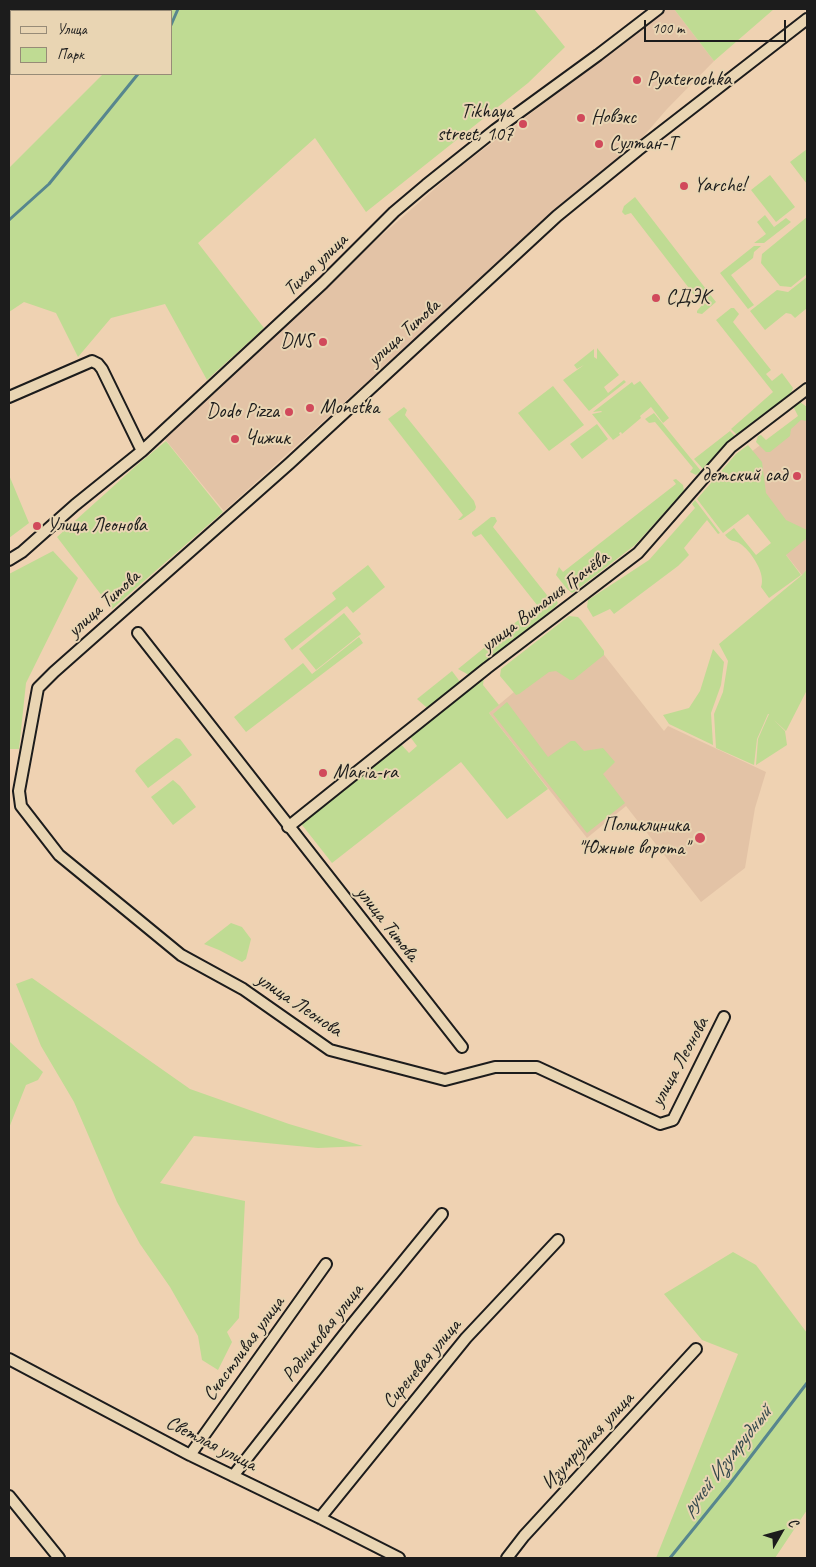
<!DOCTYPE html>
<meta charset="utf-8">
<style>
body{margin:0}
#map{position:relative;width:816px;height:1567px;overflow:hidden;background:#efd2b2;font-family:Caveat,sans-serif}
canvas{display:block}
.frame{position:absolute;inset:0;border:10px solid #1c1c1c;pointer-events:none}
.legend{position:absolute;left:10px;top:10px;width:162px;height:65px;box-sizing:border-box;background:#e9d5b3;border:1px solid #978b77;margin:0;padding:6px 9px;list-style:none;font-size:15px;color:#1c1c1c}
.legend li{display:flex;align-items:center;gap:10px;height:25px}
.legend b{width:25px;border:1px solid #978b77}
.north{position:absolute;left:756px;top:1507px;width:50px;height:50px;-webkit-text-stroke:4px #e9d5b3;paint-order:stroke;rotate:52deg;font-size:14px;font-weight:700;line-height:20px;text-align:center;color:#1c1c1c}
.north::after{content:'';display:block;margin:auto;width:18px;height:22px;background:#1c1c1c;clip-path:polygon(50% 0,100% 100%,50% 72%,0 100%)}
.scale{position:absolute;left:644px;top:20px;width:142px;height:22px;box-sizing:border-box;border:2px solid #1c1c1c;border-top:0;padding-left:6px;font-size:15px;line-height:18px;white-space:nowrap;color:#1c1c1c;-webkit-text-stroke:4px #e9d5b3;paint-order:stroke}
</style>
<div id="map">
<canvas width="816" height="1567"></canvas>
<div class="frame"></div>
<ul class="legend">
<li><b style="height:6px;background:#e9d5b3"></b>Улица</li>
<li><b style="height:14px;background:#bfdb93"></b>Парк</li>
</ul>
<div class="north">С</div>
<div class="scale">100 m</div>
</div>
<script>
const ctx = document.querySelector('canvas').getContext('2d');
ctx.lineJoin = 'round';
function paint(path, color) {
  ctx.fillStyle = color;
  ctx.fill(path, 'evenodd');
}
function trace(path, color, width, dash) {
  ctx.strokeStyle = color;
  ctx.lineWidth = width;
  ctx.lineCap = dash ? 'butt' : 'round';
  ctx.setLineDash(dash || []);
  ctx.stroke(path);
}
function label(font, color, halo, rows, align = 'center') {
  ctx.font = font + ' Caveat,sans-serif';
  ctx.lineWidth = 4;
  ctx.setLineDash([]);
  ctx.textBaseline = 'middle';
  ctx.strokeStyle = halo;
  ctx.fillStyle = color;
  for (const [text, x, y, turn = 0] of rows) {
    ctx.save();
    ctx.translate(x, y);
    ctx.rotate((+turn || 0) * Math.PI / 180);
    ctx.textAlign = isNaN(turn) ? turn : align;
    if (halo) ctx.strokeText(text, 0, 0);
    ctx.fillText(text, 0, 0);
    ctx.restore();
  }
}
paint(new Path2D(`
 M663 9H674L714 61 667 109 642 138 482 278 224 511 164 438 382 235 456 170 592 67Z
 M804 412 807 416V569L802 575 722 474Z
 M579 623 664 731 668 726 766 772 755 808 745 868 701 902 626 806 587 838 489 713 514 692Z`), '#e3c3a6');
paint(new Path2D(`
 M141 9H534L565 47 528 83 366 212 315 138 198 243 264 328 207 380 165 304 111 318 78 357 56 313 24 302 9 312V168L103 74H171V11H143Z
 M674 9H774L714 61Z
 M807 149V184L790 162Z
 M770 175 795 207 776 222 751 190Z
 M635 197 716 302 702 314 697 313V311L702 305 631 213 625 215 622 212 624 206Z
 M765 215 774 227 786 218 791 222 764 243H754L766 234 757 222Z
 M807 217V274L791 287 780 286 761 263 762 254Z
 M754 246H761L754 252 753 258 731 275 754 305 748 309 720 273Z
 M807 277V308L795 318 791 314 786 313 765 330 750 311 777 290 788 292Z
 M731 308H734L739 314 733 322 771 370 766 374 772 381 782 373 793 388 791 393 737 435 731 429 773 392 716 320Z
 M597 348 619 375 604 387 608 393 624 380 626 382 589 411 563 380 584 365 577 369 574 365 594 349V357L597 359Z
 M640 381 669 418 663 423 651 407 640 416 641 418 622 434 621 432 619 433 620 435 613 440 592 414 602 412 601 411 593 412 632 382 634 385Z
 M553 386 584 425 549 451 518 413Z
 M800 402 807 407V421L801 420 791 429 790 436 770 452H766L756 442 758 436 761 435 766 440 798 416 794 408 796 404Z
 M404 407 407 410 405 415 474 501 476 507 475 510 461 520H458L463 515 388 419Z
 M654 413 701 471 696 475 690 472 693 468 655 422 649 423 645 419Z
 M597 424 608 439 582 459 570 444Z
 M730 431 735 436 726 443 703 469 694 459Z
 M166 441 223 512 112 609 57 537 137 465Z
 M748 445 762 462 766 493 786 520 807 530V538L786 555 801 575 769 598 761 587C766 574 752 553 742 545 735 539 732 544 725 535L734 528 756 555 771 543 748 514 723 533 697 499 736 454Z
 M9 475 29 523 9 538Z
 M676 479 683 485 684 491 635 545 574 592 572 593 567 589 556 575 559 567 563 572 676 484 673 480Z
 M695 500 720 533 718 534 707 520 684 548 689 555 678 566 614 614 610 609 593 617 587 607 588 600 649 560 695 508 692 504Z
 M491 517H495L497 521 493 527 550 599 554 596 558 603 554 608 469 675 458 669 537 605 481 534 475 537 472 534V532Z
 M53 551 78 578 26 683 19 749H9V574Z
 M368 565 385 587 353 613 347 606 292 650 284 639 336 599 332 593Z
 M807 569V690L786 731 774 720 785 731 787 745 756 765 758 739 769 714H768L757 739 754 765 716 748 714 714 723 692 728 661 719 644 802 575Z
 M344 613 361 634 316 670 299 649Z
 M569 616 578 617 581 620 604 651V655L573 680H570L556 671 549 672 519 694 516 695 500 676 501 669Z
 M359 637 363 643 246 732 234 717 303 663 312 674Z
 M713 649 724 662 721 685 711 713 713 745 669 724 663 715 689 708 700 691Z
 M452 671 461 683 432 706 426 707 417 699Z
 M484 677 483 685 499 705 489 713 548 789 507 819 461 762 332 863 299 821 398 741 409 753 417 746 408 734Z
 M507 702 548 757 571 741H575L584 751 603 748 615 762 603 774 625 803 587 833 493 714Z
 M176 738 180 739 192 755 148 788 135 771 137 768Z
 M173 780 180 786 196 807 173 825 151 797Z
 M231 923 242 927 251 939 246 959 242 962 219 950 204 944Z
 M32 978 190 1089 289 1124 363 1146 318 1148 194 1136 160 1183 245 1201 239 1318 227 1332 232 1342 218 1370 202 1360 198 1336 170 1287 140 1244 117 1202 74 1102 41 1046 16 984Z
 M10 1042 43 1072 38 1080 26 1085 9 1128Z
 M733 1252 756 1265 807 1333V1510L775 1558H656L738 1354 702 1340 664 1294Z`), '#bfdb93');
trace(new Path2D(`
 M171 25 178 9
 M9 220 49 184 138 74
 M670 1558 729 1485 807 1383`), '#57868e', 3);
const minor = new Path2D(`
 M9 66 11 64
 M9 397 92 361 98 364 102 369 142 451
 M9 560 22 552 75 505 142 451 323 283 394 212 426 185 495 130 598 55 658 9
 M138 633 462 1047
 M288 827 487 668 638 553 731 447 807 389
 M724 1017 673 1120 660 1124 537 1067H495L445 1080 330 1050 243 989 181 955 125 909 59 855 21 806 19 791 38 688 54 672 290 463 557 216 638 150 807 19
 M9 1359 190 1455 320 1518 399 1558
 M190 1455 326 1264
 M233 1476 353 1323 442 1214
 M9 1496 59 1558
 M320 1518 466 1338 558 1240
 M507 1558 524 1536 696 1349`);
trace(minor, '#1c1c1c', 14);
trace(minor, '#e9d5b3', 10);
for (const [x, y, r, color] of [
 [637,80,5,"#d1495b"],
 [581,118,5,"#d1495b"],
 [523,124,5,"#d1495b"],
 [599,144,5,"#d1495b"],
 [684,186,5,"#d1495b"],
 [656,298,5,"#d1495b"],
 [323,342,5,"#d1495b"],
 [310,408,5,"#d1495b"],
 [289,412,5,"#d1495b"],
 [235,439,5,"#d1495b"],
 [797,476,5,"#d1495b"],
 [37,526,5,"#d1495b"],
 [323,773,5,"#d1495b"],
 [700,838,6,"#d1495b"]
]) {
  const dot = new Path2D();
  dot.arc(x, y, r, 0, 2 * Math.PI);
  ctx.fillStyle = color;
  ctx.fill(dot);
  trace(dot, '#e9d5b3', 2);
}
label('20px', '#1c1c1c', '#e9d5b3', [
 ["Pyaterochka",647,80],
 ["Tikhaya",513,112,"right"],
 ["street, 107",513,135,"right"],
 ["Новэкс",591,118],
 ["Султан-Т",609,144],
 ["Yarche!",694,186],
 ["СДЭК",666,298],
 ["DNS",313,342,"right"],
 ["Monetka",320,408],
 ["Dodo Pizza",279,412,"right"],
 ["Чижик",245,439],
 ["детский сад",787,476,"right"],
 ["Улица Леонова",47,526],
 ["Maria-ra",333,773],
 ["Поликлиника",689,826,"right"],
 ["\"Южные ворота\"",689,849,"right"]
], 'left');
label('20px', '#1c1c1c', '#e9d5b3', [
 ["Тихая улица",316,265,-44],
 ["улица Титова",404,333,-42],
 ["улица Виталия Грачёва",545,602,-37],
 ["улица Титова",104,604,-42],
 ["улица Титова",387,924,52],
 ["улица Леонова",299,1005,34],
 ["улица Леонова",680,1062,-61],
 ["Родниковая улица",323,1333,-52],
 ["Счастливая улица",244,1349,-54],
 ["Сиреневая улица",422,1364,-50],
 ["Изумрудная улица",588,1441,-47],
 ["Светлая улица",211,1444,27]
]);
label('italic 21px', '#34484c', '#e9d5b3', [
 ["ручей Изумрудный",727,1461,-52]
]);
</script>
